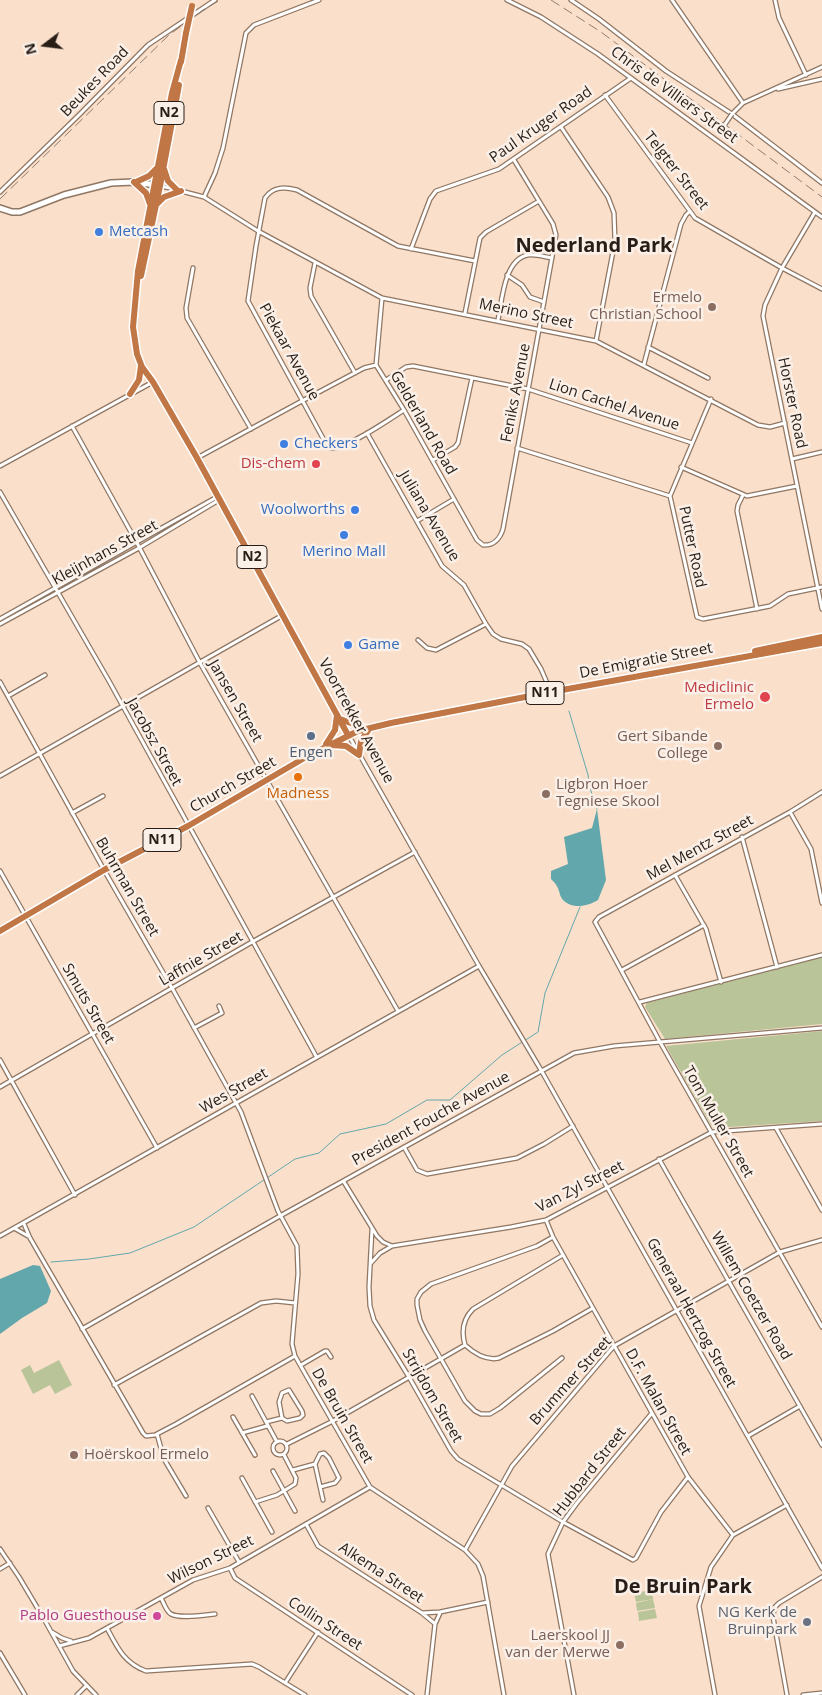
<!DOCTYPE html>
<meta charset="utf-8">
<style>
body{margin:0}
#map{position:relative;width:822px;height:1695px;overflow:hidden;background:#fadfcb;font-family:"Open Sans",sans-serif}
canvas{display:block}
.north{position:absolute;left:20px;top:20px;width:50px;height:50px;-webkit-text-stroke:4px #fbf0e8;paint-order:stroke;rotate:255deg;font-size:14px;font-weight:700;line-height:20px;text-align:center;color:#281e17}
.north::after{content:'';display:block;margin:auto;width:18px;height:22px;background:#281e17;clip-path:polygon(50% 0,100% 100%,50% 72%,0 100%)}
</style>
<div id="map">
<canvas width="822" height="1695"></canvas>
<div class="north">N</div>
</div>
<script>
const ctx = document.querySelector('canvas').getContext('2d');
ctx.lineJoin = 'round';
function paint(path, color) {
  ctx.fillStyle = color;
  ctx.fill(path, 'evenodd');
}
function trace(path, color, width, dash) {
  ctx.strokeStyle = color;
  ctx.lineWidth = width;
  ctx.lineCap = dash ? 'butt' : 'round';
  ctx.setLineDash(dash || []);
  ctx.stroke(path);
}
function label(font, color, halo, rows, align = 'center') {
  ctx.font = font + ' "Open Sans",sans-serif';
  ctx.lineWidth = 5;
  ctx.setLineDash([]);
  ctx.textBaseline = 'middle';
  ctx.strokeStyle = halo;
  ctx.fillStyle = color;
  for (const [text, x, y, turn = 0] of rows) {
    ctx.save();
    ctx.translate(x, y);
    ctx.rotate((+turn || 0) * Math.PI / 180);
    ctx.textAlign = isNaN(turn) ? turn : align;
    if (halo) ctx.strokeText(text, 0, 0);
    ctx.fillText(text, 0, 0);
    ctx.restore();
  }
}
paint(new Path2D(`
 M822 957V1024L665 1039 645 1007 647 1003Z
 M822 1031V1121L715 1128 711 1125 666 1046Z
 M59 1360 72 1385 55 1394 50 1385 33 1394 21 1370 30 1365 34 1373Z
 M652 1590 653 1599 636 1602 634 1593Z
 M653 1599 655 1608 637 1611 636 1603Z
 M655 1609 657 1618 639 1621 638 1612Z`), '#b9c599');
paint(new Path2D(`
 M597 809 606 880 598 900C588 906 573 910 563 900 558 894 561 888 551 879V871L568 864 564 837 592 828Z
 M33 1265 40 1266 51 1291 47 1303 22 1318 0 1334V1279Z`), '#62a7ab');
trace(new Path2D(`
 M569 711 588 775 590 788 597 809
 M51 1262 89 1259 130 1253 194 1227 295 1159 319 1153 340 1134 386 1124 427 1100H450L502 1055 538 1032 545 993 580 907`), '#62a7ab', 1);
const street = new Path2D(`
 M507 0 541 17 598 54 822 217
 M571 0 599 19 666 71 732 114 822 183
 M672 0 743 103
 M775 0 779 18 806 75
 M778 89 822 79
 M605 95 695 218 782 268 822 289
 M732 114 743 103 822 67
 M561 127 608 197 614 213 615 241 596 341
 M160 186 175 189
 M181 191 204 197 258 231 382 298 596 341 758 425 770 427 785 423
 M0 192 80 114 148 45 215 0
 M204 197 215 173 223 148 246 33 254 25 319 0
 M815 212 782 268 765 305 763 316 822 609
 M411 249 430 199 436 191 499 169 631 78
 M315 263 310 288 311 296 355 373
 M193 268 186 308 187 318 251 429
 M507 275 522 285 530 297 544 302
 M382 298 376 365 404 410 477 540 483 545C493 546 500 539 503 529L556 235 553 224 514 160
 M465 313 480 238 486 232 539 201
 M498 320C502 301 504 259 528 255 536 254 545 257 552 258
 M648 347 708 378
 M644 364 681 224 686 215 689 212
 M386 380 406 367 413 366 528 389 692 443
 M711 399 670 496 697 617 703 619 770 606 788 594 822 587
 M404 410C390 419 345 450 331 448L325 442 248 301 256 246 265 198C273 186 285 187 297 190L398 246 475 261
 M72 426 137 543 200 663 398 1011
 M367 433 442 566 464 585 486 624 493 634 501 639 522 644 529 649 541 669 551 692
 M517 448 670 496
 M197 458 302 401 364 368 376 365
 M792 459 822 452
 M433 460 455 447 458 443 472 378
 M0 466 153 382
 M681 467 747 496 797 486
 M0 492 109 681 316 1056
 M743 495 738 505 737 511 757 609
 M417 521 454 499
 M0 619 217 497
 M0 624 139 548 219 500
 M418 640 427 648 436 650 486 624
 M0 682 104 870 172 988 241 1112 278 1211 297 1246 298 1274 292 1344 295 1356 370 1487 465 1550 478 1564 483 1576 504 1695
 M8 696 45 675
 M349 736 479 966 541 1070 822 1568
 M0 776 283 615
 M822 792 790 812 599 917 595 922 660 1042 822 1327
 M790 812 811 849 822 903
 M72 813 103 796
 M742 837 777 967
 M0 871 157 1148
 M675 875 706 929 721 982
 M622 970 704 925
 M640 1002 822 955
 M194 1028 222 1013 219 1006
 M0 1060 75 1195
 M0 1087 252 942 415 852
 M776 1128 822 1210
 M404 1147 417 1170 427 1174 517 1158 544 1144 573 1126
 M659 1159 822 1445
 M344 1182 377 1236 383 1242 392 1246 511 1227 546 1220 712 1132 822 1124
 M546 1220 553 1237 688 1477 733 1535
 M24 1224 30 1238 143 1433 146 1436 155 1435 176 1424 295 1356
 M14 1228 28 1236
 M372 1229 369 1287 370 1306 374 1320 409 1377 451 1451 458 1459 563 1522 633 1560 636 1558 661 1512 688 1477
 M0 1236C160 1147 319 1055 479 966
 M553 1237 537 1246 431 1284 421 1292 417 1299V1305L420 1320 425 1331 465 1401 475 1411 481 1414H490L500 1408 562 1358
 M371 1263 380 1253 392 1246
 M82 1329 280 1216 574 1053 614 1046 822 1028
 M465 1345C475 1354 486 1361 499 1358L553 1331 593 1308
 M465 1345C461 1331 463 1319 473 1309L563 1255
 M301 1365 325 1351H327L331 1357
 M114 1385 261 1303 276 1301 295 1303
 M289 1390 302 1411 303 1415 300 1418 287 1421 282 1418 279 1402 282 1393Z
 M252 1396 277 1442
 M233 1417 255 1455
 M266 1422 282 1418
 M242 1433 267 1426
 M157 1434 164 1459 186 1496
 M748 1436 800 1406
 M273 1448a7 7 0 1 1 14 0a7 7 0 1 1-14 0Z
 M287 1444 333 1421 465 1345
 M293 1470 315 1464
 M273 1471 295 1511
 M242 1478 272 1532
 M320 1487 335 1483 339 1478 329 1458 324 1453 320 1454 315 1464 323 1500
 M255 1502 277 1495 295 1484 296 1478 284 1455
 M208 1508 239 1562
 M306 1524 318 1546 422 1613 440 1612 488 1602
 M0 1549 19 1577 44 1619 73 1671 96 1695
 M465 1550 512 1466 614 1346 780 1252 822 1240
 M230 1568 235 1578 244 1584 412 1695
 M0 1569 10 1563
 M161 1598C164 1603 166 1611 171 1614 180 1619 204 1615 215 1614
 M422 1613 434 1623
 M107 1628C117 1647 124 1663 146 1671L252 1664 259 1667 305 1695
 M52 1632 62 1638 71 1641
 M59 1646 89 1638 193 1580 230 1568 370 1487
 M0 1653 25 1695
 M285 1683 318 1632
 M77 1695 86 1686
 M427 1695 435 1624 440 1613
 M574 1695 548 1554 563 1522 577 1503 652 1413
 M715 1695 699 1606 711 1567 733 1535 787 1505
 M787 1695 773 1617 774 1608 779 1603 822 1577
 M803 1695 822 1693`);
const secondary = new Path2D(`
 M0 208 12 212H20L64 195 111 183 134 182 156 185`);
const highway = new Path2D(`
 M181 60 172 93 138 271 133 327 137 354 142 367 153 382 197 458 348 735
 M181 62 186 33
 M164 169 168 181 177 190
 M134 182 146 193 150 204
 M136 182 149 176 157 168
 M157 204 164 197 181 191
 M141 276 160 186 179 85
 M130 394 139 380 141 366
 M755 651 822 637
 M340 719 367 729
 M326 744 335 730 337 715
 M331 745 346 746 359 755
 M359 755 361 741 369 729
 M0 931 104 870 188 826 306 757 358 731 391 723 551 692 822 643`);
trace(street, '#8f7764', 5.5);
trace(secondary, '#8f7764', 8);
trace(highway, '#fff', 9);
trace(street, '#fff', 3);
trace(secondary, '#fff', 5);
trace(highway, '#c07645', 6);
trace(new Path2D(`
 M551 0 601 32 822 197
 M0 199 169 35 203 10 220 0`), '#8e7c6f', 1, [10, 5]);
const streetBridge = new Path2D(`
 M719 133 732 114`);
const highwayBridge = new Path2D(`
 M186 33 192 6`);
trace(streetBridge, '#8f7764', 5.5, []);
trace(highwayBridge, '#fff', 9, []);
trace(streetBridge, '#fff', 3);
trace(highwayBridge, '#c07645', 6);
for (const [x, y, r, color] of [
 [99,232,5,"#3f7fe0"],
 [712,307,5,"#8d6e63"],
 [284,444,5,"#3f7fe0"],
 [316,464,5,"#e0444e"],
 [355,510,5,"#3f7fe0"],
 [344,535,5,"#3f7fe0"],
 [348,645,5,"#3f7fe0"],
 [765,697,6,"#e0444e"],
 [311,736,5,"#5c6f8a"],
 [718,746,5,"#8d6e63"],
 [298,777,5,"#e8710a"],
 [546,794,5,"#8d6e63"],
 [74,1455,5,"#8d6e63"],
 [157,1616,5,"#d1479c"],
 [807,1622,5,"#6b7280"],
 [620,1645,5,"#8d6e63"]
]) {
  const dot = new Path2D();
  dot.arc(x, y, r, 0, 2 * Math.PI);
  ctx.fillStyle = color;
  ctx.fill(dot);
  trace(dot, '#fbf0e8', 2);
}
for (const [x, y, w] of [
 [169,113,30],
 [252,557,30],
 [545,693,38],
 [162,840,38]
]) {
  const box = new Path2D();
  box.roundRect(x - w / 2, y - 11.5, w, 23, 4);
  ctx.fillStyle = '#fbf0e8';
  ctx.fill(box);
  trace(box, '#281e17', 1);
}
label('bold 14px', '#281e17', null, [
 ["N2",169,113],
 ["N2",252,557],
 ["N11",545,693],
 ["N11",162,840]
]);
label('15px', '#281e17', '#fbf0e8', [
 ["Beukes Road",95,82,-46],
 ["Chris de Villiers Street",674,95,36],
 ["Paul Kruger Road",541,125,-35],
 ["Telgter Street",676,171,52],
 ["Merino Street",526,314,12],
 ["Piekaar Avenue",289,352,61],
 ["Feniks Avenue",516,393,-79],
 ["Horster Road",792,403,78],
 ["Lion Cachel Avenue",614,405,18],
 ["Gelderland Road",423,423,60],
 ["Juliana Avenue",429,516,59],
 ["Putter Road",692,547,78],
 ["Kleijnhans Street",105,553,-29],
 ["De Emigratie Street",646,661,-11],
 ["Jansen Street",235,701,60],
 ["Voortrekker Avenue",356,721,61],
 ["Jacobsz Street",154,742,61],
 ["Church Street",233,785,-30],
 ["Mel Mentz Street",700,848,-29],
 ["Buhrman Street",127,887,60],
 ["Laffnie Street",201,959,-30],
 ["Smuts Street",88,1004,60],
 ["Wes Street",234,1091,-30],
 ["President Fouche Avenue",431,1119,-29],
 ["Tom Muller Street",718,1122,60],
 ["Van Zyl Street",580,1187,-27],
 ["Willem Coetzer Road",751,1296,60],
 ["Generaal Hertzog Street",691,1313,61],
 ["Brummer Street",571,1381,-48],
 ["Strijdom Street",432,1396,60],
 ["D.F. Malan Street",658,1402,61],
 ["De Bruin Street",342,1416,60],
 ["Hubbard Street",590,1472,-52],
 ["Wilson Street",211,1560,-26],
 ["Alkema Street",381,1573,33],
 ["Collin Street",325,1624,33]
]);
label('15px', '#366cbe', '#fbf0e8', [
 ["Metcash",109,232],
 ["Checkers",294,444],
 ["Woolworths",345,510,"right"],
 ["Merino Mall",344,552,"center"],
 ["Game",358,645]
], 'left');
label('15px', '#785e54', '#fbf0e8', [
 ["Ermelo",702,298],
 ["Christian School",702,315],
 ["Gert Sibande",708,737],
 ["College",708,754],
 ["Ligbron Hoer",556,785,"left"],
 ["Tegniese Skool",556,802,"left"],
 ["Hoërskool Ermelo",84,1455,"left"],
 ["Laerskool JJ",610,1636],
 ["van der Merwe",610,1653]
], 'right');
label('15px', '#be3a42', '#fbf0e8', [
 ["Dis-chem",306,464],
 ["Mediclinic",754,688],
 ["Ermelo",754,705]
], 'right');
label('15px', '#4e5e75', '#fbf0e8', [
 ["Engen",311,753]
]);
label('15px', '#c56008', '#fbf0e8', [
 ["Madness",298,794]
]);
label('15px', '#5b616d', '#fbf0e8', [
 ["NG Kerk de",797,1613],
 ["Bruinpark",797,1630]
], 'right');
label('15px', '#b23c85', '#fbf0e8', [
 ["Pablo Guesthouse",147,1616]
], 'right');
label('bold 20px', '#281e17', '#fbf0e8', [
 ["Nederland Park",594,246],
 ["De Bruin Park",683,1587]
]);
</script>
